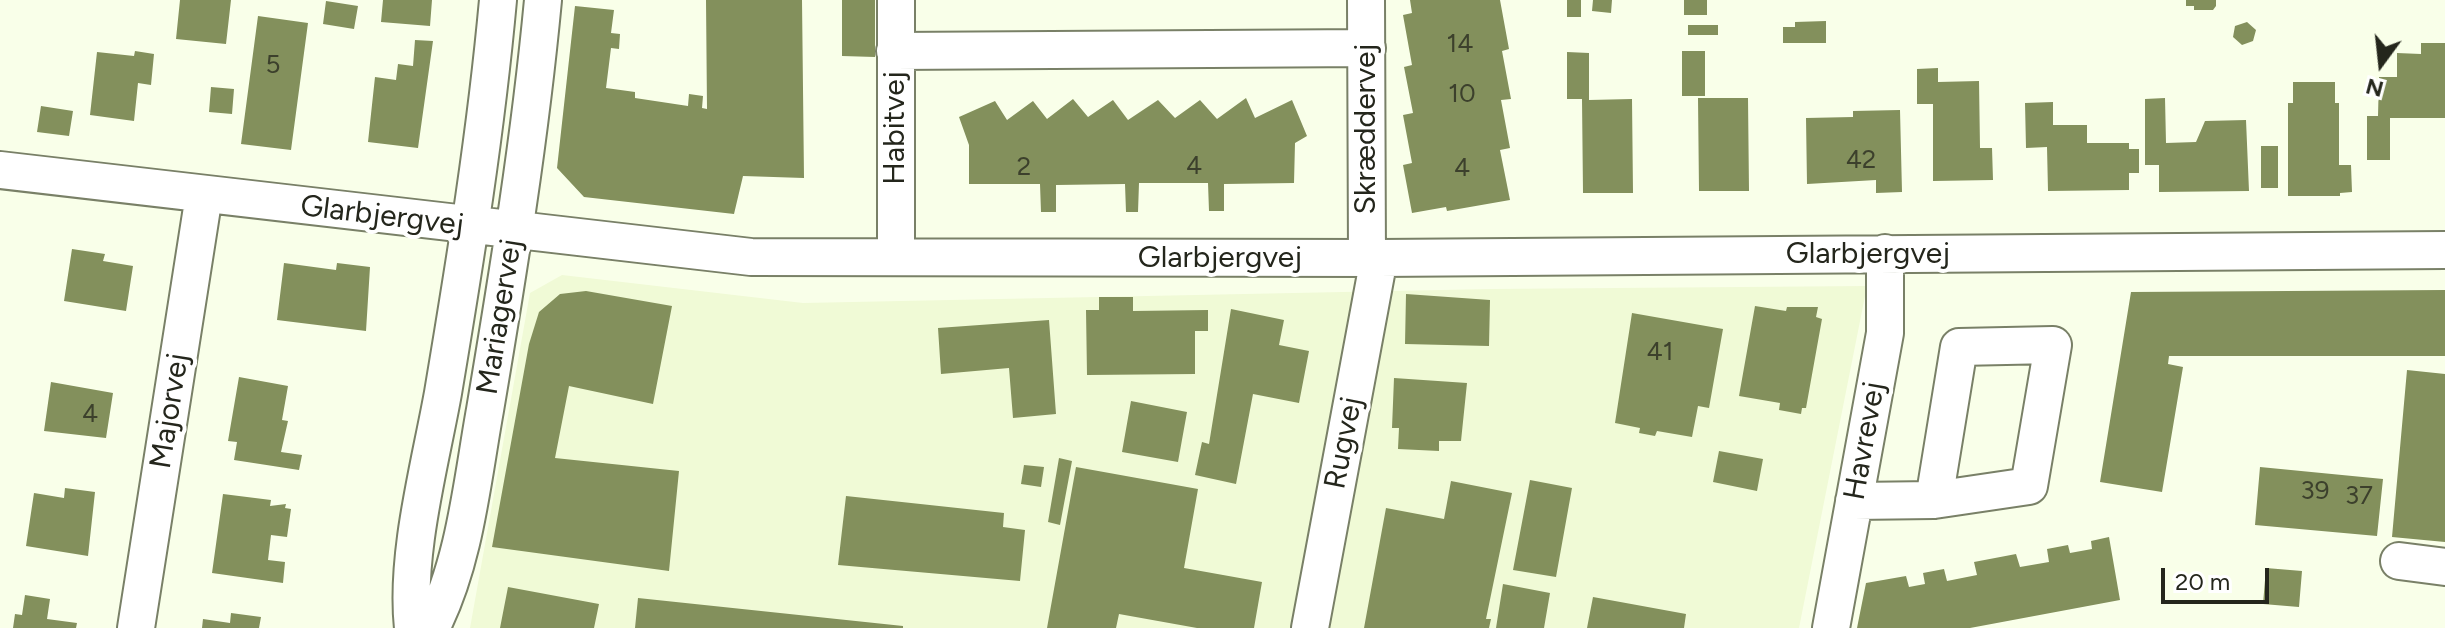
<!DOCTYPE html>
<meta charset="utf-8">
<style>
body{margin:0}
#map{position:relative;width:2445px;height:628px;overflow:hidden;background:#f9ffe9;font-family:Figtree,sans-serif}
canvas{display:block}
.north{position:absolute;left:2341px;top:24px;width:80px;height:80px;-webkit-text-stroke:6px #fff;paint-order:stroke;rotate:195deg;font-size:22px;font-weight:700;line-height:32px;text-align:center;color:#24261c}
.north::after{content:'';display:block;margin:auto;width:28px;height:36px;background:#24261c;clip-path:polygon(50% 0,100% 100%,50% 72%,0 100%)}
.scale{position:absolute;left:2161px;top:568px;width:108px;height:36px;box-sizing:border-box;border:4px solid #24261c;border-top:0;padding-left:10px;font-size:24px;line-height:28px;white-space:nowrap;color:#24261c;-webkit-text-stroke:6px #fff;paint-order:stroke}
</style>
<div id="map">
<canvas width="2445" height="628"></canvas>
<div class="north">N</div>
<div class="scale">20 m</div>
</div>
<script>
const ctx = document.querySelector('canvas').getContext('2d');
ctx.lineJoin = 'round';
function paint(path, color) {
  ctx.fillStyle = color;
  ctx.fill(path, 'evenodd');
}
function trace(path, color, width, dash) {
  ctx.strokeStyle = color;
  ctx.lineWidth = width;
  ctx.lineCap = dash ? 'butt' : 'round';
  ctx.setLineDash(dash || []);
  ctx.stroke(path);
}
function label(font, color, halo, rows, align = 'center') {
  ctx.font = font + ' Figtree,sans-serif';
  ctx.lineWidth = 8;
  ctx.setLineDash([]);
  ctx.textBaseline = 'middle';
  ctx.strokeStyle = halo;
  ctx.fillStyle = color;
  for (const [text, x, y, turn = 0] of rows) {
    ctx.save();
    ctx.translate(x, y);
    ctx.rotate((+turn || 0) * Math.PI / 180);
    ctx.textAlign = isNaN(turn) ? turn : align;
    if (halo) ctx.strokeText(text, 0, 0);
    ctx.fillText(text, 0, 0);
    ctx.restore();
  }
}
paint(new Path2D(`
 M562 275 803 303 1490 289 1867 286 1799 628H470L530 293Z`), '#f0fad6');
paint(new Path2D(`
 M180 0H231L226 44 176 39Z
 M383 0H432L430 26 381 22Z
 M706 0H802L804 178 743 176 734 214 584 197 557 168 575 6 614 10 611 33 620 34 619 49 611 48 606 88 635 92V98L688 106 689 94 703 96 702 108 707 109Z
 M842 0H875V57L842 56Z
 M1410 0H1500L1509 49 1502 51 1511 99 1501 100 1510 148 1500 150 1510 200 1447 211 1446 207 1412 213 1403 165 1412 163 1403 115 1413 113 1404 67 1412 65 1403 15 1412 13Z
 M1567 0H1581V17H1567Z
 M1593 0H1612L1611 13 1592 11Z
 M1684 0H1707V15H1684Z
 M2186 0H2216V6L2213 10H2194V6H2186Z
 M326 1 358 6 354 29 323 24Z
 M258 16 308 23 291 150 241 144Z
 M1826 21V43H1783V27H1795V22Z
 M2247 22 2256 30 2253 41 2242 45 2233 37 2235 26Z
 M1688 25H1718V35H1688Z
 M415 40 433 41 418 148 368 142 375 77 396 80 398 64 413 66Z
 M2421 43H2445V118H2390V160H2367V116H2378L2379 77H2397V53L2421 54Z
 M135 51 154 54 151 85 138 83 134 121 90 115 97 52 134 56Z
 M1682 51H1705V96H1682Z
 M1567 52 1589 53V100L1632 99 1633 193H1583L1582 99H1567Z
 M1938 68V82L1979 81 1980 148H1992L1993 180 1933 181V104H1917V69Z
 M2293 82H2335V103H2339V165H2351L2352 192 2340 193V196H2288V103H2293Z
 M211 87 234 89 232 114 209 112Z
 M1246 98 1255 118 1292 100 1307 136 1295 143 1294 183 1224 184V211H1209L1208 183H1139L1138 212H1126L1125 184 1056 185V212H1041L1040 184H969V145L959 117 995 101 1007 120 1033 101 1047 119 1073 99 1088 117 1113 100 1128 120 1158 100 1175 118 1200 100 1217 119Z
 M1698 98H1748L1749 191H1699Z
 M2165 98 2166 143 2196 142 2205 121 2246 120 2249 191 2159 192V165H2145V99Z
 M2053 102V125H2087V143H2129V149H2139V173H2129V190L2048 191 2047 147 2026 148 2025 103Z
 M41 106 73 111 69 136 37 132Z
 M1900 110 1902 192 1876 193V180L1807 184 1806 118 1853 117V111Z
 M2261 146H2278V188H2261Z
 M72 249 105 254 103 261 133 266 126 311 64 301Z
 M284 263 336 270 337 263 370 267 366 331 277 320Z
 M2445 290V356H2169L2168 364 2183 367 2162 492 2100 482 2131 292Z
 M586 291 672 306 653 404 569 386 555 458 679 471 669 571 492 547 529 344 539 312 560 294Z
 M1406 294 1490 300 1489 346 1405 344Z
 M1099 297H1133V311L1208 310V331H1195V374L1087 375 1086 310H1099Z
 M1755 306 1786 311 1787 307H1818L1816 317 1822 319 1806 408H1802L1801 414 1779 410 1780 403 1739 396Z
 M1231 309 1284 320 1279 345 1309 351 1299 403 1253 394 1236 484 1195 475 1202 442 1209 444Z
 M1632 313 1723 329 1709 408 1698 406 1692 437 1657 431 1655 436 1639 433 1640 428 1615 423Z
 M1049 320 1056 414 1013 418 1009 368 941 374 938 328Z
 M2407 370 2445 374V542L2392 537Z
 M239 377 288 386 282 420 288 421 281 452 302 455 299 470 234 460 237 442 228 441Z
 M1394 378 1467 383 1461 441H1439V451L1398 449 1399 428H1392Z
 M51 382 113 393 106 438 44 431Z
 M1131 401 1187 412 1178 462 1122 452Z
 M1719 451 1763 459 1757 491 1713 482Z
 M1059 458 1072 461 1060 525 1048 522Z
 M1024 465 1044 467 1041 487 1021 484Z
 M1076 467 1198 489 1184 568 1262 582 1254 628H1197L1119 614 1116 628H1047Z
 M2260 467 2383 479 2377 536 2255 525Z
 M1530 480 1572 488 1556 577 1513 570Z
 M1451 481 1512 493 1486 619H1491L1489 628H1364L1386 508 1444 519Z
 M65 488 95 492 88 556 26 546 34 493 64 498Z
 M223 494 271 500 270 506 286 504 285 508 291 509 287 537 271 535 268 560 285 562 283 583 212 573Z
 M846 496 1004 513 1003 527 1025 530 1020 581 838 565Z
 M2109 537 2120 600 1970 628H1857L1866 583 1906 576 1909 587 1925 584 1923 573 1944 569 1947 581 1977 575 1974 562 2016 554 2020 567 2049 562 2047 549 2068 545 2070 553 2092 549 2091 541Z
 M2266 568 2302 571 2299 607 2263 604Z
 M1503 584 1550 593 1544 628H1496Z
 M508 587 599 604 594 628H500Z
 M25 595 50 599 47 619 77 623 76 628H13L15 614 22 615Z
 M1593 597 1686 614 1684 628H1587Z
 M638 598 903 626V628H635Z
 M231 613 261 617 259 628H202L203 619 230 623Z`), '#83905c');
const minor = new Path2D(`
 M1366 0 1367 258
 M895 51 1367 48
 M0 170 751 257 1379 258 2445 250
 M896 256V0
 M1854 501 1934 500 2029 486 2053 345 1959 347 1934 500
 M2399 561 2445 567
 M136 628 204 195
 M413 628C405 555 430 465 443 393 465 262 486 132 498 0
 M431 628C465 562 472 482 485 410 508 274 530 138 543 0
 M1310 628 1379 258
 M1831 628 1885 333V253`);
trace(minor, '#798067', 40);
trace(minor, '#fff', 36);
label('26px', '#3c402c', null, [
 ["14",1460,44],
 ["5",273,65],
 ["10",1462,94],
 ["42",1861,160],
 ["4",1194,166],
 ["2",1024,167],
 ["4",1462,168],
 ["41",1660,352],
 ["4",90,414],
 ["39",2315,491],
 ["37",2359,496]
]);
label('30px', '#24261c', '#fff', [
 ["Habitvej",895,128,-90],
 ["Skræddervej",1366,129,-90],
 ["Glarbjergvej",382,216,7],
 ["Glarbjergvej",1868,254],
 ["Glarbjergvej",1220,258],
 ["Mariagervej",500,317,-81],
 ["Majorvej",170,411,-81],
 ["Havrevej",1865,441,-80],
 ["Rugvej",1344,443,-79]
]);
</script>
